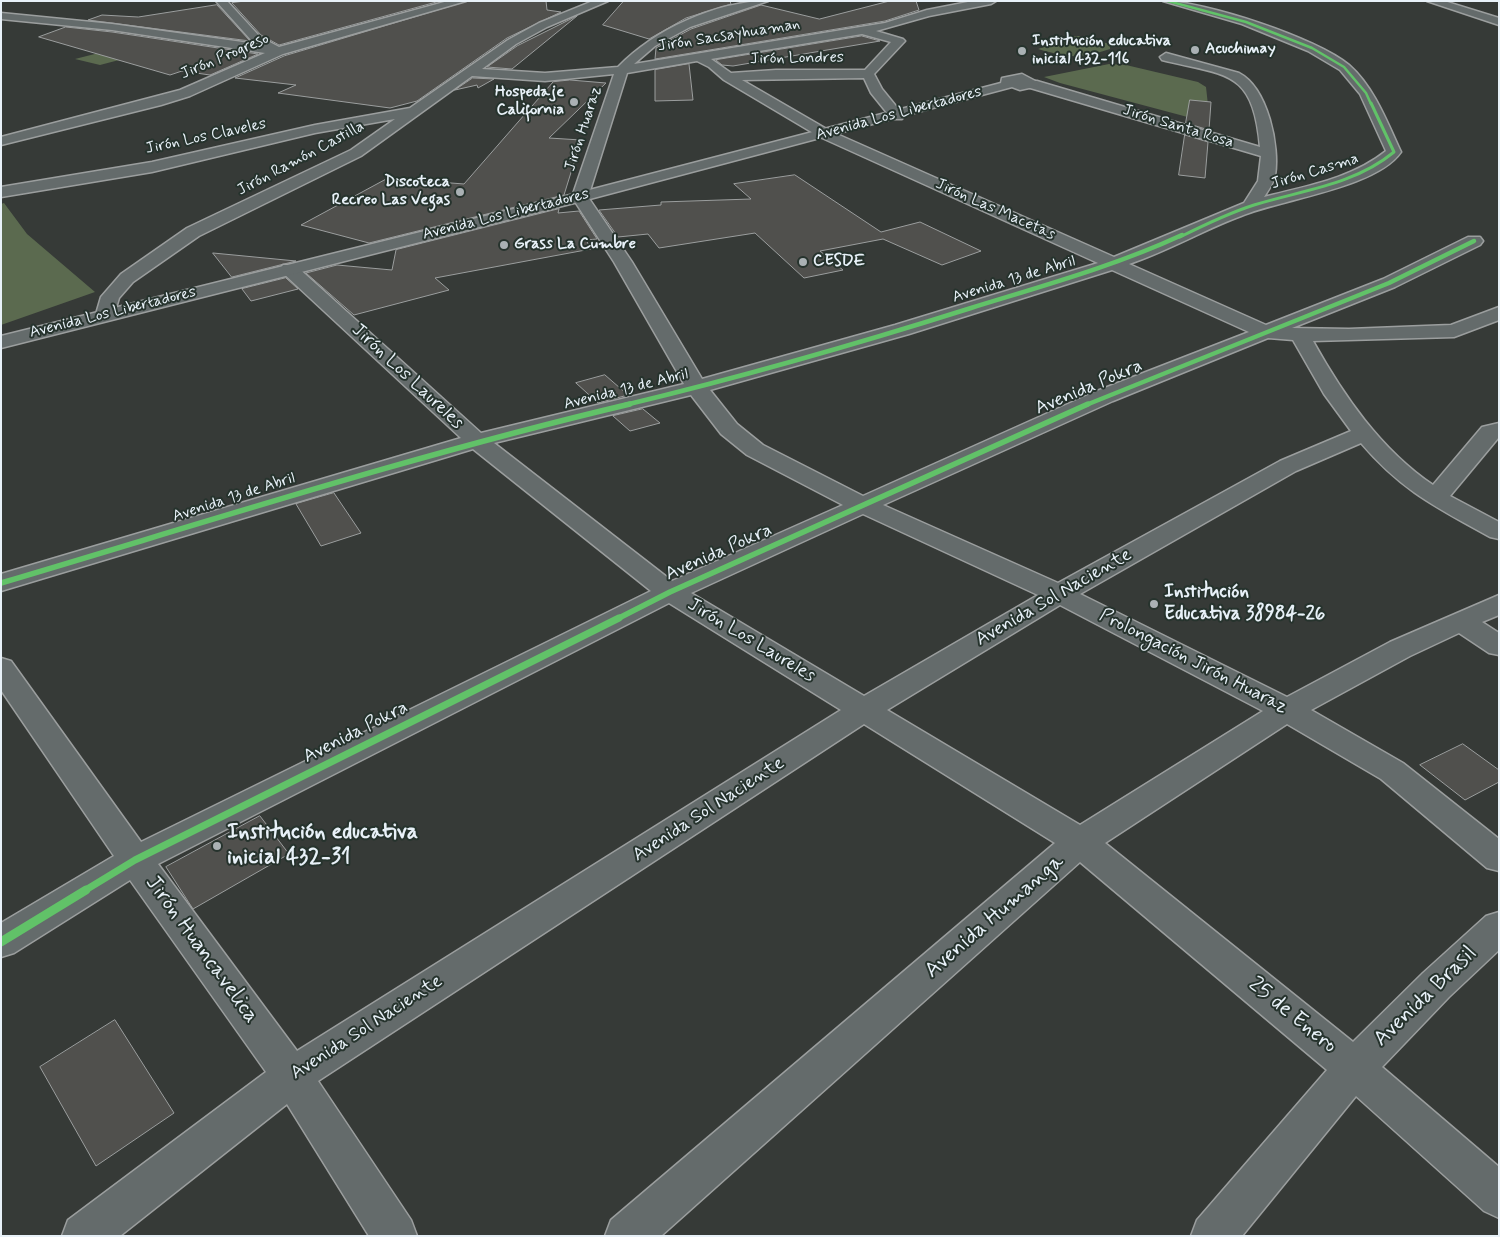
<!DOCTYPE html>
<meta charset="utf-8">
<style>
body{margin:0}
#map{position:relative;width:1500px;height:1237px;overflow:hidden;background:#363a37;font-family:Mynerve,sans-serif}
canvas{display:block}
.frame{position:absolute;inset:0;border:2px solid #e8f1f8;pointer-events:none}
</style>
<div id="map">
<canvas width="1500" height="1237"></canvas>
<div class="frame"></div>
</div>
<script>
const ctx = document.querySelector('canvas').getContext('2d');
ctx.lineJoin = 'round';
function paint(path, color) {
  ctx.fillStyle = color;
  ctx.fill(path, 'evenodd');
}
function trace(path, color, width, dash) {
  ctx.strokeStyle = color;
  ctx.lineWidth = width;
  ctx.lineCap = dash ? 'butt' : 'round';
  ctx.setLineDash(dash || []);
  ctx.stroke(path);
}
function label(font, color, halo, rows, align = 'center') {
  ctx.font = font + ' Mynerve,sans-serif';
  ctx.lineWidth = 4;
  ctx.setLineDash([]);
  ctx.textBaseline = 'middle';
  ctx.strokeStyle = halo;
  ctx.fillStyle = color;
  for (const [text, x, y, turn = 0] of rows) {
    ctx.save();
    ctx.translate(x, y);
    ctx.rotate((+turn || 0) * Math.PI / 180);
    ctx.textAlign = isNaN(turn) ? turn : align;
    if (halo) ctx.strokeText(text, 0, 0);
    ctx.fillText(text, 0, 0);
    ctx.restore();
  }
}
paint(new Path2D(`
 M1079 36 1110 44V49C1078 59 1070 58 1038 49L1064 40V37Z
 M138 43 161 49 100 65 75 59Z
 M1109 64 1126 65 1198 82 1206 87 1210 123 1060 83 1044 77Z
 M4 203 27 234 95 292 1 325V204Z`), '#5b6a4f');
const building = new Path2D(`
 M245 1H440L279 45 261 35 232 3Z
 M468 1H546L547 10 561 12 507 38 417 101 390 108 278 93 296 85 235 78 284 56Z
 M624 1H730L731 4 686 18 649 39 603 25Z
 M890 1H916L919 10 885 21 655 59 656 48 691 29 761 5 819 19Z
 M217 5 250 41 88 20 102 15 138 17Z
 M577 16 512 69 487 67 517 46Z
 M66 27 112 32 258 54 210 75 182 71 170 75 39 37Z
 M862 36 880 41 733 66 722 65 716 60Z
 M689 64 693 100 655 101V70Z
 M473 78 494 79 478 88 477 85 455 90Z
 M570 80 606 83 549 138 581 140 564 195 369 243 301 225 388 178 464 184 553 82Z
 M1190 100 1211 102 1209 130 1186 123Z
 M1185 135 1208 142 1205 178 1179 175Z
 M795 175 881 232 920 222 981 251 942 265 883 239 820 251 843 270 804 278 755 233 659 248 648 234 618 237 599 210 661 205V202L751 199 734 184Z
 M559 209 558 213 579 211 597 239 586 240 591 249 435 278 449 290 354 315 306 273 337 265 392 270 396 250Z
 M213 253 296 261 232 277Z
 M286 278 298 289 251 301 242 289Z
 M605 375 628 395 598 403 576 383Z
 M643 409 660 423 630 431 613 416Z
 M334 493 361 533 321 546 296 504Z
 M1463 744 1499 770V782L1465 800 1420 765Z
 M260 816 289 854 193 909 166 867Z
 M115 1020 174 1113 96 1166 40 1067Z`);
paint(building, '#50504d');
trace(building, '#9b9e9e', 1);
const minor = new Path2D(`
 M216 1H227L260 37 279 47 448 1H466L283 54 190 96 161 105 1 145V137L180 90 265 53 112 30 1 19V13L112 24 257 44 252 41Z
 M593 1H608L547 27 516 44 482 69 545 73 618 67C654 30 716 1 768 1L690 27 655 46 634 64 885 23 927 10 973 1H996L991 4 929 16 876 31 903 39 905 41 874 74 882 89 904 116 902 119H892L871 93 864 78 742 80 830 131 1114 257 1244 203 1258 181 1261 156 1027 87 1026 84 1027 81H1037L1260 147C1253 69 1227 76 1162 60L1160 57 1166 53 1239 73C1268 88 1280 147 1275 176 1273 184 1268 191 1264 197 1306 186 1351 179 1386 151L1360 94 1340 70 1308 51 1242 24 1163 1C1204 1 1317 38 1349 65 1374 87 1387 122 1401 152 1376 188 1282 199 1241 216 1203 230 1168 251 1129 264L1266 325 1383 279 1468 237H1480L1483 241 1480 245 1395 287 1292 328 1349 329 1451 325 1499 307V320L1454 337 1313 341C1343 395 1381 450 1433 485L1482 427 1499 423V437L1450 496 1499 522V539L1490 537C1436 507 1402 491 1361 443L1296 471 1080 594 1287 697 1390 642 1499 595V615L1482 622 1499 633V655L1489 653 1459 633 1410 656 1311 710 1403 763 1499 839V871L1487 868 1381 779 1287 724 1105 843 1353 1042 1423 973 1486 916 1499 912V950L1449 997 1382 1067 1499 1167V1218L1484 1211 1356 1096 1242 1236H1191L1197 1220 1327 1070 1080 862 661 1236H605L611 1220 1055 843 864 724 318 1081 411 1220 417 1236H369L287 1104 120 1236H62L68 1220 266 1072 130 880 14 953 1 957V923L114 856 1 690V658L11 661 141 842 651 591 473 449 1 591V574L461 438 283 273 280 269 283 265H295L481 433 684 384 614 262 572 197 614 74 545 81 472 76 361 156 199 236 133 282 119 298 113 318H99L96 314 101 297 121 274 187 228 351 150 395 119 315 133 152 172 1 197V187L152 162 315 125 410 108 508 40 539 23ZM862 34 891 42 865 70H776L731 73 711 59ZM697 61 709 67 724 80 820 137 1098 263 895 325 702 379 632 262 588 197 627 73ZM1112 270 1249 332 1097 391 863 496 763 445 737 424 710 390 909 334ZM1268 338 1293 340 1324 394 1351 431 1280 461 1058 583 883 505 1113 401ZM691 395 721 434 747 455 843 505 672 581 494 443ZM863 514 1038 595 864 696 691 593ZM669 603 841 710 297 1051 158 864ZM1060 605 1263 711 1080 825 887 710Z
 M1427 1H1444L1499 18V25Z`);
const tertiary = new Path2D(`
 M1022 74 1039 83 1038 86 1020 90 1012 87 586 200 1 348V336L574 194 1001 83 1002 78Z`);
trace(minor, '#9b9e9e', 3);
trace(tertiary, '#9b9e9e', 3);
paint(minor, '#646b6b');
paint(tertiary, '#646b6b');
trace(new Path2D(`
 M1168 1 1246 22 1312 48 1344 67 1366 93 1371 104`), '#61c268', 2.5);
trace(new Path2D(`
 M1180 237C1204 225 1229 213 1254 205 1303 190 1354 185 1394 152L1371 103`), '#61c268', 3);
trace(new Path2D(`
 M625 405C742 377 857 344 971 308 1042 286 1115 266 1182 235
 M1086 405 1389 283 1474 241`), '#61c268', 4.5);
trace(new Path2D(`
 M1 583C210 521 418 454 630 404
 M617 619 670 592 1088 404`), '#61c268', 5.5);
trace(new Path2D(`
 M84 891 135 860 619 618`), '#61c268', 7);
trace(new Path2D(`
 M1 942 86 890`), '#61c268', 9);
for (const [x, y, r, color] of [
 [1195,50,5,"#aab1b4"],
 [1022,51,5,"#aab1b4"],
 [574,102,5,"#aab1b4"],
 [460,192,5,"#aab1b4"],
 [504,245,5,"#aab1b4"],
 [803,262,5,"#aab1b4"],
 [1154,604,5,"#aab1b4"],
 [217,846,5,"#aab1b4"]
]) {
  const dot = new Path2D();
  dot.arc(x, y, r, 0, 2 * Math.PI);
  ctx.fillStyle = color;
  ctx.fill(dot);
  trace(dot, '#26332d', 2);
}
label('16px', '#e8f1f8', '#26332d', [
 ["Jirón Sacsayhuaman",729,36,-9],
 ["Jirón Progreso",225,57,-23],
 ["Jirón Londres",797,59,-1],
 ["Avenida Los Libertadores",899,114,-15],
 ["Jirón Santa Rosa",1178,127,17],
 ["Jirón Huaraz",584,129,-72],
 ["Jirón Los Claveles",206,137,-12],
 ["Jirón Ramón Castilla",301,159,-28],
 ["Jirón Casma",1315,172,-17],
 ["Jirón Las Macetas",995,210,24],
 ["Avenida Los Libertadores",506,215,-14],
 ["Avenida 13 de Abril",1014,280,-17],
 ["Avenida Los Libertadores",113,313,-14],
 ["Avenida 13 de Abril",626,390,-14],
 ["Avenida 13 de Abril",234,498,-18]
]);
label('bold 16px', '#e8f1f8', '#26332d', [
 ["Institución educativa",1032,42],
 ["inicial 432-116",1032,60],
 ["Acuchimay",1205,50],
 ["Hospedaje",564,93,"right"],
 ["California",564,111,"right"],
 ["Discoteca",450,183,"right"],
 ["Recreo Las Vegas",450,201,"right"],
 ["Grass La Cumbre",514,245],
 ["CESDE",813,262]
], 'left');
label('19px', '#e8f1f8', '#26332d', [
 ["Jirón Los Laureles",407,377,43],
 ["Avenida Pokra",1089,388,-23],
 ["Avenida Pokra",719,553,-24],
 ["Avenida Sol Naciente",1054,598,-30],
 ["Jirón Los Laureles",751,641,31],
 ["Prolongación Jirón Huaraz",1193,662,27],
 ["Avenida Pokra",356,733,-27],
 ["Avenida Sol Naciente",709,810,-33],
 ["Avenida Sol Naciente",367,1028,-33]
]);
label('bold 19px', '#e8f1f8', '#26332d', [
 ["Institución",1164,593],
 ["Educativa 38984-26",1164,615]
], 'left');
label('bold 22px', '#e8f1f8', '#26332d', [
 ["Institución educativa",227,833],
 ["inicial 432-31",227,858]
], 'left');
label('22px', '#e8f1f8', '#26332d', [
 ["Avenida Humanga",995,917,-41],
 ["Jirón Huancavelica",201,950,54],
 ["Avenida Brasil",1426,997,-44],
 ["25 de Enero",1292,1016,39]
]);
</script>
